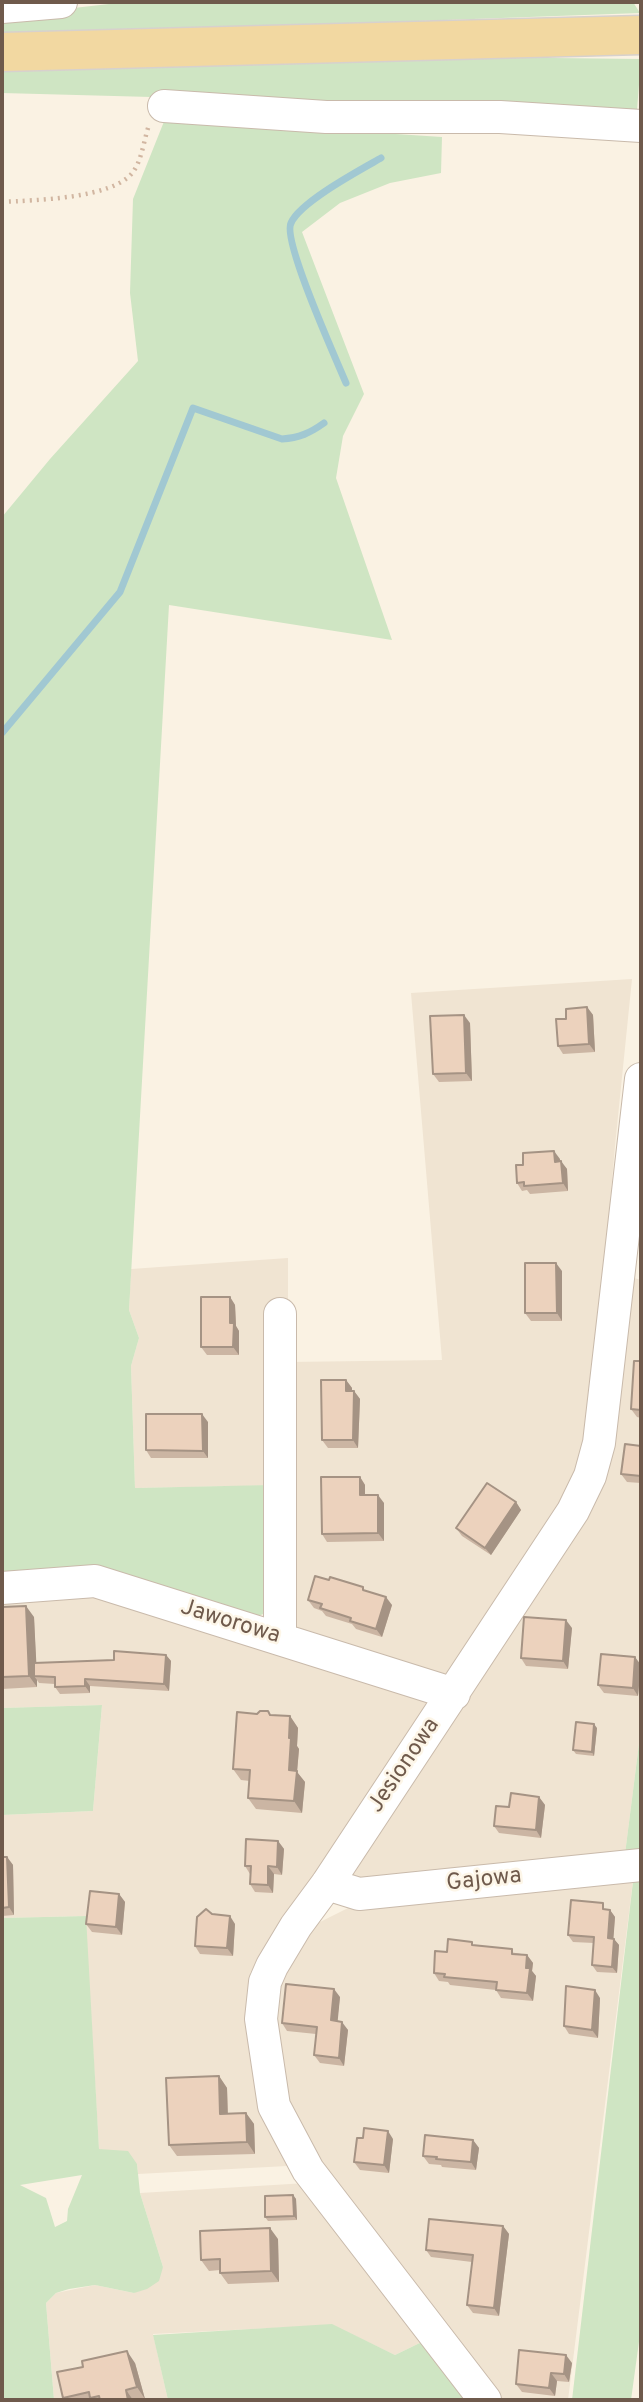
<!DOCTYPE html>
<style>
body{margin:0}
#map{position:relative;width:643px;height:2402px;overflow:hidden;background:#faf2e3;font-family:Overpass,sans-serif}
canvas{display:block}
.frame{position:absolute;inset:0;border:4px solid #6f5a4c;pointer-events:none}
</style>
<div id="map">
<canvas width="643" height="2402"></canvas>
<div class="frame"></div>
</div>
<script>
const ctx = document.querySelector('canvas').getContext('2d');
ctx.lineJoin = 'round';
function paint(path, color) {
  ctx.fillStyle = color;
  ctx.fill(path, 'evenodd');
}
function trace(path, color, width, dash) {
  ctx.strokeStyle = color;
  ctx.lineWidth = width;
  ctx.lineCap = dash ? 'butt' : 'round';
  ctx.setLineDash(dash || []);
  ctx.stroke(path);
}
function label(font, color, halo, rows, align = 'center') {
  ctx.font = font + ' Overpass,sans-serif';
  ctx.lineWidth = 5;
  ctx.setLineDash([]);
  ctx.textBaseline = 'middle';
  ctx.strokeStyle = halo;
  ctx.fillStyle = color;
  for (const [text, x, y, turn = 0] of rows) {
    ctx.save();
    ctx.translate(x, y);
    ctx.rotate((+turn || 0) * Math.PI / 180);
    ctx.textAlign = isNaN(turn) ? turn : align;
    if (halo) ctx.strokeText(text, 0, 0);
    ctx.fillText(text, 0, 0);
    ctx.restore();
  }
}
paint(new Path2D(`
 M632 979 615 1146 595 1377 580 1476 454 1669 442 1676 294 1630 297 1485 135 1488 131 1366 139 1338 129 1310 131 1269 288 1258V1362L442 1360 411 993Z
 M634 1278 641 1280V1728L625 1854 364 1883 342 1876 599 1484Z
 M102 1596 424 1692 434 1707 325 1859 250 1973 251 2054 285 2151 287 2166 138 2174 137 2164 99 2149 85 1916 2 1918V1815L93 1811 102 1705 2 1708V1600Z
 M634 1873 568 2400H495L288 2115 271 1995 314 1925 356 1904Z
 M307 2183 428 2339 395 2355 332 2325 153 2334 168 2400H54L46 2303 56 2293 95 2285 134 2293 163 2267 140 2193Z`), '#f0e4d2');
paint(new Path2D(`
 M127 2H633L640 13 2 36V16Z
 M378 56 641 59 637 110 2 93V64Z
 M165 119 442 137 441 173 390 183 340 203 302 232 364 394 343 436 336 478 392 640 169 605 129 1310 139 1338 131 1366 135 1488 270 1485V1611L254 1618 2 1579V517L50 459 138 361 130 293 133 199Z
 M102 1705 93 1811 2 1815V1708Z
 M641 1728V1852L625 1854Z
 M634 1873H641V2327L631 2400H572Z
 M86 1916 99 2149 128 2151 137 2164 140 2193 163 2267 159 2281 147 2289 134 2293 95 2285 69 2289 56 2293 46 2303 54 2400H2V1918ZM82 2175 68 2209 67 2221 55 2227 46 2198 20 2185Z
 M332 2324 395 2355 428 2339 474 2400H168L153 2335Z`), '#cfe5c3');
trace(new Path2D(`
 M346 383C336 359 282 240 291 223 300 202 360 170 381 158
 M2 733 120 592 193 408 282 439C299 438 310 433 324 423`), '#a1c8d2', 7);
const minor = new Path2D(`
 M2 7 61 2
 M164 106 326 117H500L641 126
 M2 1588 95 1581 454 1694
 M280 1639V1314
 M327 1884 359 1894 641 1865
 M485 2400 308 2170 274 2106 261 2019 265 1982 272 1966 296 1926 327 1884 573 1511 590 1476 599 1443 641 1079`);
const major = new Path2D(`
 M2 52 641 35`);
trace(minor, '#c9baab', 34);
trace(major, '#d7d1cd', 41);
trace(new Path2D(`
 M2 202C34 200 113 199 133 172 142 160 144 139 149 125`), '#d1b6a1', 4.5, [2, 5]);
trace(minor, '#fff', 32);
trace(major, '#f2d8a1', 38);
paint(new Path2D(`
 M587 1007 593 1015 595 1052 563 1054 558 1046 566 1019Z
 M470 1023 472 1081 439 1082 433 1074Z
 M560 1159V1161L567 1169 568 1191 530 1194 527 1190 522 1191 517 1183Z
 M562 1271V1321H531L525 1313Z
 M230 1297 235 1305 236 1326 239 1331V1355H207L201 1347Z
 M641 1361V1418L637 1417 631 1409Z
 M346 1380 352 1388V1391H354L360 1399 358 1448H328L322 1440Z
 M208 1422V1458H151L146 1450Z
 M641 1446V1483L627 1482 621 1474Z
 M360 1477 365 1485V1495L384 1503V1541L327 1542 322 1534Z
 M516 1502 521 1510 491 1555 462 1536 456 1528Z
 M366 1591 392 1605 382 1637 356 1629 352 1624 326 1616 322 1611 314 1608 308 1600Z
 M2 1607 34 1617 36 1663 114 1660 166 1655 171 1661 169 1691 90 1686V1693L60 1694 55 1687V1684L39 1683 37 1680V1687L2 1689Z
 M572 1628 568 1669 526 1666 521 1658Z
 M641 1665 638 1696 604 1693 598 1685Z
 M270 1715 290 1716 298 1728 297 1746 299 1749 297 1772 305 1782 302 1813 256 1809 248 1798 250 1781 241 1780 233 1769Z
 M597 1728 594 1756 576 1754 573 1750Z
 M539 1797 545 1805 541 1838 499 1833 494 1826 509 1807Z
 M278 1841 284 1849 282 1875 274 1874 273 1893 255 1892 250 1884V1874L245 1866Z
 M2 1857H7L13 1865 14 1915 2 1916Z
 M119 1894 125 1902 122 1935 92 1932 86 1924Z
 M608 1910H610L615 1917 613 1938 619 1945 617 1973 597 1972 592 1965 594 1943 573 1942 568 1935Z
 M212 1914 235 1924 233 1956 200 1954 195 1946Z
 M475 1946 527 1955 533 1963 532 1971 536 1976 533 2001 501 1998 496 1990 450 1985 448 1982 439 1981 434 1973 447 1952Z
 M340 1997 337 2021 348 2030 344 2066 320 2063 314 2055 316 2034 287 2031 282 2023Z
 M600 1998 598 2038 569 2034 564 2026Z
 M219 2076 227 2088 228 2114 246 2113 254 2124 255 2154 177 2156 169 2145Z
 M393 2139 389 2173 360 2170 354 2162Z
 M473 2140 479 2148 476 2170 442 2167 441 2165 429 2164 423 2156Z
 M293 2195 296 2199 297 2220 268 2221 265 2217Z
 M503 2226 509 2234 499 2316 473 2313 467 2305 472 2262 431 2257 426 2250Z
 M278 2239 279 2282 228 2284 220 2273V2270L209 2271 201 2260Z
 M135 2363 145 2399 138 2400H65L63 2398Z
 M572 2363 569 2382 557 2381 555 2396 522 2392 516 2384Z`), '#cbb5a3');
paint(new Path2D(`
 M587 1007 593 1015 595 1052 589 1044Z
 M464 1015 470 1023 472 1081 466 1073Z
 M554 1151 560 1159V1169L555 1162Z
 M561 1161 567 1169 568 1191 563 1183Z
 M556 1263 562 1271V1321L557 1313Z
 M230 1297 235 1305 236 1326 239 1331V1355L233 1347 230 1323Z
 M346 1380 352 1388V1399L346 1391Z
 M354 1391 360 1399 358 1448 353 1440Z
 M202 1414 208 1422V1458L203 1451Z
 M360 1477 365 1485V1503L360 1495Z
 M378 1495 384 1503V1541L378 1533Z
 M516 1502 521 1510 491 1555 485 1548Z
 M386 1597 392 1605 382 1637 376 1629Z
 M26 1606 34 1617 37 1676H34L37 1680V1687L29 1676Z
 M566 1620 572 1628 568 1669 563 1661Z
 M166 1655 171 1661 169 1691 164 1684Z
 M635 1657 641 1665 638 1696 633 1688Z
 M85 1679 90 1686V1693L85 1686Z
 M290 1716 298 1728 297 1746 299 1749 297 1772 305 1782 302 1813 294 1801 289 1770V1738Z
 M594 1724 597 1728 594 1756 592 1752Z
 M539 1797 545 1805 541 1838 536 1830Z
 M278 1841 284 1849 282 1875 277 1867Z
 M7 1857 13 1865 14 1915 9 1907Z
 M268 1866 274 1874 273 1893 268 1885Z
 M119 1894 125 1902 122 1935 116 1927Z
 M610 1910 615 1917 613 1945 608 1938Z
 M230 1916 235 1924 233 1956 227 1948Z
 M614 1939 619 1945 617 1973 612 1967Z
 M527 1955 533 1963 532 1971 536 1976 533 2001 527 1993 526 1968Z
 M334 1989 340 1997 337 2028 331 2020Z
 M595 1990 600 1998 598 2038 592 2030Z
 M342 2022 348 2030 344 2066 339 2058Z
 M219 2076 227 2088 228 2125 220 2114Z
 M246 2113 254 2124 255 2154 247 2142Z
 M388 2131 393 2139 389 2173 384 2165Z
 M473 2140 479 2148 476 2170 471 2162Z
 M293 2195 296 2199 297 2220 294 2216Z
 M503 2226 509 2234 499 2316 494 2308Z
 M270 2228 278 2239 279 2282 271 2271Z
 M127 2351 135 2363 145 2399 137 2387Z
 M566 2355 572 2363 569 2382 564 2374Z
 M551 2373 557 2381 555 2396 549 2388Z
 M126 2390 133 2400H128Z`), '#a59384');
const building = new Path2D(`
 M587 1007 589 1044 558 1046 556 1019H566V1009Z
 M464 1015 466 1073 433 1074 430 1016Z
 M554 1151 555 1162 561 1161 563 1183 524 1186V1182L517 1183 516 1165H523V1153Z
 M525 1263H556L557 1313H525Z
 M201 1297H230V1323H234L233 1347H201Z
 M634 1361H641V1410L631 1409Z
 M321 1380H346V1391H354L353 1440H322Z
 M146 1414H202L203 1451 146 1450Z
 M625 1444 641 1446V1476L621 1474Z
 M321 1477H360V1495H378V1533L322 1534Z
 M487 1483 516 1502 485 1548 456 1528Z
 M315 1576 329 1580 330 1577 363 1587V1590L386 1597 376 1629 350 1621 351 1618 320 1608 322 1604 308 1600Z
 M26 1606 29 1676 2 1677V1607Z
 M524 1617 566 1620 563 1661 521 1658Z
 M114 1651 166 1655 164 1684 85 1679V1686L55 1687V1677L34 1676V1663L114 1660Z
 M601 1654 635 1657 633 1688 598 1685Z
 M260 1711H268L270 1715 290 1716 289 1738H291L289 1770 297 1771 294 1801 248 1798 250 1770 233 1769 237 1712 257 1714Z
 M576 1722 594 1724 592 1752 573 1750Z
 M511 1793 539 1797 536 1830 494 1826 496 1806 509 1807Z
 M246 1839 278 1841 277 1867 268 1866V1885L250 1884 251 1866H245Z
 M2 1857H7L9 1907 2 1908Z
 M90 1891 119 1894 116 1927 86 1924Z
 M571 1900 603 1903V1909L610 1910 608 1938 614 1939 612 1967 592 1965 594 1937 568 1935Z
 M206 1909 212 1914 230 1916 227 1948 195 1946 197 1917Z
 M448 1939 472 1942V1945L512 1949V1954L527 1955 526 1968H530L527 1993 496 1990 497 1982 444 1977 445 1974 434 1973 435 1951 447 1952Z
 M286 1984 334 1989 331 2020 342 2022 339 2058 314 2055 317 2027 282 2023Z
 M566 1986 595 1990 592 2030 564 2026Z
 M219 2076 220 2114 246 2113 247 2142 169 2145 166 2078Z
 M364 2128 388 2131 384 2165 354 2162 357 2138H363Z
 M425 2135 473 2140 471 2162 436 2159 437 2157 423 2156Z
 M293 2195 294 2216 265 2217V2196Z
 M429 2219 503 2226 494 2308 467 2305 473 2255 426 2250Z
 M270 2228 271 2271 220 2273V2259L201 2260 200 2231Z
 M519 2350 566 2355 564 2374 551 2373 549 2388 516 2384Z
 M127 2351 137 2387 126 2390 128 2400H100L99 2396 90 2398 89 2392 63 2398 57 2372 83 2367 82 2361Z`);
paint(building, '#ecd2bd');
trace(building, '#a59384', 2);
label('23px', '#6f5a4c', '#fdf6e8', [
 ["Jaworowa",230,1623,17],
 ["Jesionowa",405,1766,-56],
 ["Gajowa",484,1881,-6]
]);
</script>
